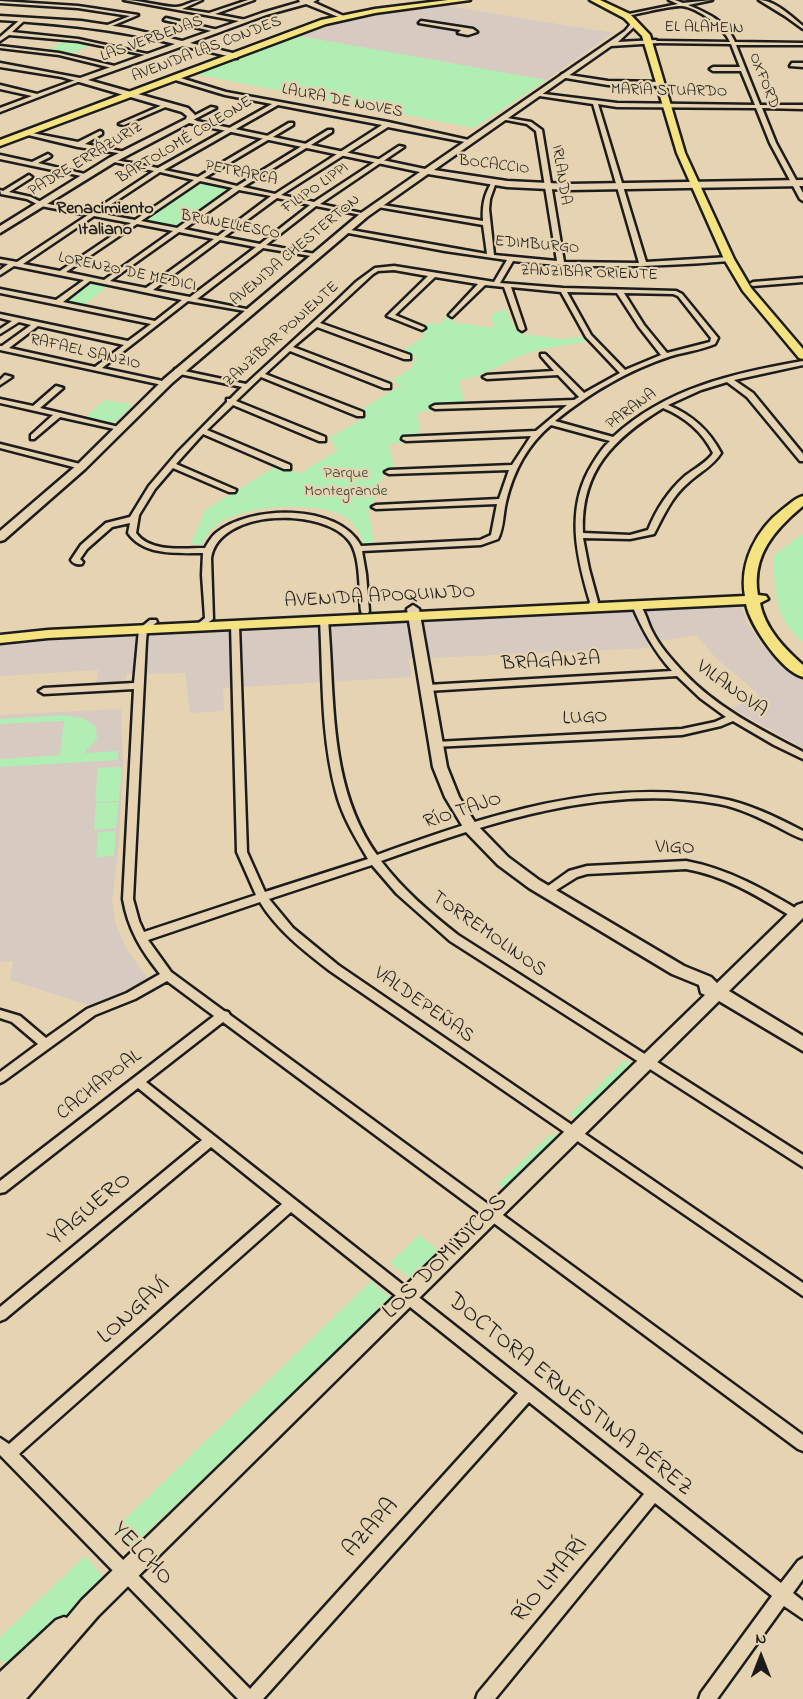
<!DOCTYPE html>
<meta charset="utf-8">
<style>
body{margin:0}
#map{position:relative;width:803px;height:1699px;overflow:hidden;background:#e6d3b1;font-family:"Indie Flower",sans-serif}
canvas{display:block}
.north{position:absolute;left:731px;top:1627px;width:60px;height:60px;-webkit-text-stroke:4px #e6d3b1;paint-order:stroke;rotate:0deg;font-size:16px;font-weight:700;line-height:24px;text-align:center;color:#1c1c1c}
.north::after{content:'';display:block;margin:auto;width:21px;height:27px;background:#1c1c1c;clip-path:polygon(50% 0,100% 100%,50% 72%,0 100%)}
</style>
<div id="map">
<canvas width="803" height="1699"></canvas>
<div class="north">N</div>
</div>
<script>
const ctx = document.querySelector('canvas').getContext('2d');
ctx.lineJoin = 'round';
function paint(path, color) {
  ctx.fillStyle = color;
  ctx.fill(path, 'evenodd');
}
function trace(path, color, width, dash) {
  ctx.strokeStyle = color;
  ctx.lineWidth = width;
  ctx.lineCap = dash ? 'butt' : 'round';
  ctx.setLineDash(dash || []);
  ctx.stroke(path);
}
function label(font, color, halo, rows, align = 'center') {
  ctx.font = font + ' "Indie Flower",sans-serif';
  ctx.lineWidth = 4.5;
  ctx.setLineDash([]);
  ctx.textBaseline = 'middle';
  ctx.strokeStyle = halo;
  ctx.fillStyle = color;
  for (const [text, x, y, turn = 0] of rows) {
    ctx.save();
    ctx.translate(x, y);
    ctx.rotate((+turn || 0) * Math.PI / 180);
    ctx.textAlign = isNaN(turn) ? turn : align;
    if (halo) ctx.strokeText(text, 0, 0);
    ctx.fillText(text, 0, 0);
    ctx.restore();
  }
}
paint(new Path2D(`
 M443 5 613 33 546 80 298 36 354 18Z
 M741 604 747 623 762 645 780 664 803 680V748L731 708 760 695 717 659 696 635 647 643 649 648 408 659 412 677 223 688 224 711 190 713 185 673 127 674 125 684 96 686 98 670 0 676V643L147 633Z
 M121 709 123 764 119 842 112 901 116 925 127 950 149 980 91 1006 10 980 13 961 0 962V715Z`), '#d6cac1');
paint(new Path2D(`
 M298 36 333 42 546 80 474 128 194 74 238 60Z
 M68 39 94 43 71 54 48 50Z
 M200 181 231 188 176 227 141 221Z
 M92 281 109 285 83 306 63 302Z
 M505 309 518 333 560 339 582 337 587 341C569 345 550 347 532 352 507 359 484 378 459 380L464 403 454 409 417 412 420 431 416 441 389 444 394 468 382 476 377 496 368 510 374 543 363 544C361 533 353 521 342 515 310 501 232 504 209 532 206 536 204 541 201 545L191 544 205 510 275 467 301 473 338 450 329 438 362 419 361 410 401 385 392 381 414 366 411 362 419 358 400 352 426 336 419 330 430 323 440 324 449 314 456 316 451 322 494 328 491 315Z
 M105 400 133 405 114 423 85 417Z
 M803 534V642C775 621 773 587 774 555Z
 M64 715 83 718 96 727 97 739 84 753 118 751V760L0 767V759L60 755 64 721 0 724V719Z
 M122 767 119 801 95 802 98 768Z
 M119 802 116 828 94 830 96 803Z
 M116 831 114 856 96 857 98 832Z
 M625 1060 632 1065 577 1120 569 1115Z
 M552 1133 559 1137 506 1190 498 1184Z
 M419 1235 440 1251 412 1280 390 1263Z
 M371 1281 392 1299 132 1546 115 1529Z
 M85 1556 106 1579 11 1671 0 1659V1637Z`), '#b0eeb4');
const street = new Path2D(`
 M124 0C141 0 157 6 174 7 183 8 192 0 202 0L182 9 209 13 248 0H254L215 14 246 20 244 22Z
 M669 0H675L683 3 712 0 688 5C707 13 726 21 735 42L803 43V45H736L760 105H803V109L762 108 776 143 803 193V201L800 199 770 143 756 108 617 107 598 104 646 262 729 257 732 259 729 261C657 267 585 269 513 261L500 283 563 288 676 291 682 294 718 338 715 344C701 350 685 352 671 356 628 370 588 394 555 421L613 437C666 388 734 373 803 361V365L734 380 753 393 803 454V461H800L747 397 727 382 701 390 668 405C692 415 709 430 721 453 713 466 700 472 689 482 672 496 664 515 654 534L630 539 583 538 589 569 598 602 594 609 591 610 587 607 590 602C576 555 565 507 593 463 598 455 603 447 610 441L551 425C527 445 513 472 506 502 503 514 504 527 498 539L481 545 362 551 366 574 369 611 368 613H362L361 611C359 593 361 557 350 542 325 507 219 508 211 558L213 619 198 630 194 627 205 618 202 575 203 553C178 553 144 556 128 533L130 523 112 527 87 549 80 559 83 562 82 564C78 565 73 564 71 560L81 545 106 523 130 517 149 486 177 453 227 402V399H230L242 387 175 373V369L246 384 332 305 356 282 375 268 394 266 494 282 507 260 445 251 343 232V230L345 229 487 254 483 225 378 207 376 206V204L483 221C482 206 484 195 492 182H496L490 199 489 209 494 255 557 261 536 131 527 124 501 119V117L531 122 542 130 564 262 639 263 593 104 533 95 536 93 617 103 755 105 741 71H713L710 69 713 67H740L731 44 656 43 654 42 656 41 730 42C724 27 698 8 682 6 673 5 642 13 631 15L629 14 678 4ZM394 270 428 276 387 316 422 330 425 328 424 327 395 315 435 277 478 284 450 314 449 315 452 317 485 285 504 287 519 329 522 331 525 329 511 287 561 292 586 337 620 373 584 393 545 354H541V356L554 371 487 375 483 377 487 379 558 375 579 397 574 400 435 405 431 407 435 409 567 405 536 431 403 437 402 439 406 441 531 436 512 465 389 470 385 472 389 474 509 470 499 499 376 505 372 507 376 509 497 504 491 535 480 540 361 546C338 503 250 505 216 533 211 537 208 543 205 548 184 548 150 553 136 533L139 515 155 489 173 468 229 492H235L236 490 176 464 203 434 284 469H290V465L207 430 233 405 319 441H325V437L236 401 261 377 357 416H363V412L265 374 290 351 384 388H390V384L293 347 317 327 404 359H410V355L320 323 373 274 378 271ZM567 292 617 293 639 327 661 355 625 370 591 335ZM624 293 673 294 678 296 711 338 710 342 667 353 644 325ZM663 408C685 417 702 431 713 453L711 456C704 464 694 469 685 476 668 491 656 510 648 530L630 535 583 533C580 471 614 438 663 408Z
 M759 0C774 0 791 16 803 26V29L785 16Z
 M0 1 78 6 138 15 107 28 105 26 130 16 78 8 0 3Z
 M22 18 26 19 12 32 78 39 152 55 150 56 78 41 9 35 0 41V37Z
 M166 18 218 30V31L216 32 164 20Z
 M421 21 473 29 477 32 468 35 458 33 461 30 419 23Z
 M0 46 59 53 119 67 116 69 59 55 0 48Z
 M792 63H803V67L790 66Z
 M562 74 608 81 661 82 664 84 661 86 608 85 560 77Z
 M174 76 226 92 388 122 473 141 470 143 388 127 281 195 314 202 399 146 404 147 320 204 366 214V216L316 206 266 245 315 254 318 256 317 257 263 248 197 299 251 310V312L188 301 102 368 167 382V386L0 350V346H2L31 325 19 322 0 334V329L12 321 0 318V314L128 341 151 324 0 293V289L56 300 84 280 14 266 0 275V270L8 264 0 263V259L17 262 88 215 41 206 27 199 1 194 0 190 3 191 29 175 32 177 31 178 9 192 31 197 43 203 92 212 154 171 110 161V159L158 168 272 104 225 95 172 79ZM278 105 382 125 275 194 243 187 332 132V130H328L237 186 204 178 293 125V123H289L198 177 164 170ZM160 172 194 180 135 220 98 213ZM200 181 233 188 177 228 141 221ZM239 190 271 196 218 236 184 229ZM277 198 310 205 260 244 224 237ZM94 216 131 223 60 271 23 264ZM137 224 173 231 104 280 66 272ZM179 232 214 239 146 288 110 281ZM220 240 256 247 190 297 153 290ZM90 281 182 300 155 321 63 302ZM38 326 124 345 95 367 9 348Z
 M78 79 83 80 0 112V108L32 96 0 89V85L37 94Z
 M165 104 170 105 124 125 119 124Z
 M211 107 216 108 191 121 186 120Z
 M100 131 102 132V134L85 144 125 152V154L78 147 24 134 27 132 78 142Z
 M48 154 51 156 50 157 38 163 89 175 86 177 0 159V155L32 162Z
 M803 278V282L753 286 750 284 753 282Z
 M5 375 12 377 0 385V380Z
 M56 386 63 388 40 408 123 428 119 430 60 417 34 439H31V435L53 415 0 403V399L33 406Z
 M0 444 84 465 85 467 81 469 0 448Z
 M636 602C644 606 647 621 651 629 659 646 672 660 684 673 717 708 761 730 803 752V759L774 745 733 721 721 726 682 735 433 747 431 745 436 742 682 729 715 722 726 717 700 698 677 676 427 691 422 688 427 685 672 671C654 651 642 629 632 605Z
 M324 617 328 620C335 700 328 786 377 855 485 816 602 777 718 798 748 803 776 817 803 831V839C794 836 786 831 778 827 760 818 740 808 719 804 604 783 488 823 381 861 403 890 430 913 458 935L803 1155V1167L450 941 397 894 372 865 269 899 293 928 338 965 803 1283V1296L330 971C304 951 277 930 260 902L148 940 171 972 224 1011 228 1012 230 1015 803 1435V1451L798 1449 223 1022 146 1082 781 1583 798 1561 803 1558V1579L793 1593 803 1601V1619L784 1606 717 1699H699L701 1693 772 1596 655 1503 495 1699H476L478 1693 644 1494 529 1402 263 1699H238L0 1455V1438L9 1444 282 1204 211 1147 5 1319 0 1321V1307L202 1140 138 1088 5 1192 0 1193V1181L214 1016 167 981 135 999 95 1015 4 1081 0 1083V1072L38 1044 12 1022 0 1018V1010L20 1016 46 1038 87 1009 127 993 160 974C141 950 128 929 123 899L134 689 44 694 39 691 44 688 134 683 139 629 150 620H156L157 622 147 630 146 641 133 899 139 921 144 932 256 895 237 852 231 625 232 623 235 622 239 625 247 852 264 890 265 892 368 859C355 837 342 816 336 792 321 736 323 677 320 620ZM291 1212 518 1393 250 1689 19 1454Z
 M686 861C729 869 765 890 802 912L803 916 798 919 794 918C759 897 726 876 686 869L587 874 577 877 550 894 546 895 541 891 569 871 587 866Z`);
const secondary = new Path2D(`
 M299 0H317L313 2 346 17 341 18 306 4 266 15 190 43 237 54V58L183 46 88 80 188 108 195 115 193 119 197 121 425 169 625 31 630 25 629 20 632 18 636 25 618 42 656 40 658 43 611 46 434 170 507 181 569 184 803 180V186L569 190 507 187 428 174 367 217 172 383 85 469 4 540 0 541V531L77 465 164 379 361 213 420 172 189 123 115 162 0 233V226L109 158 186 119 187 116 182 112 62 77 0 67V63L80 78 175 44C114 29 62 24 0 20V16L81 21 127 28 182 41 262 13 300 2Z
 M413 605 419 609 447 767 459 797 476 824 508 857 539 880 684 966 711 977 717 983 797 905 803 903V918L729 991 803 1036V1051L719 1001 98 1616 26 1699H0V1672L56 1620 64 1617 67 1618 82 1600 705 995 701 993 699 985 672 974 529 888 498 865 466 832 445 797 433 767 407 609Z`);
const primary = new Path2D(`
 M448 0H470L375 13 326 24 0 146V140L321 20 375 9Z
 M590 0H600L630 14 650 35 685 153 734 259 751 288 803 349V359L799 358 743 291 724 259 677 153 642 36 624 18Z
 M803 496V506C775 529 751 556 758 595L766 596 768 599 760 603C765 629 785 649 803 665V677C782 672 750 625 746 604L48 638 0 643V635L48 630 745 596C739 562 757 529 783 509 790 504 795 498 803 496Z`);
trace(street, '#1c1c1c', 5);
trace(secondary, '#1c1c1c', 5);
trace(primary, '#1c1c1c', 5);
paint(street, '#e6d3b1');
paint(secondary, '#e6d3b1');
paint(primary, '#f5e382');
label('16px', '#1c1c1c', '#e6d3b1', [
 ["EL ALAMEIN",704,29,1],
 ["LAS VERBENAS",152,40,-20],
 ["AVENIDA LAS CONDES",207,50,-21],
 ["OXFORD",763,81,68],
 ["MARÍA STUARDO",669,92,1],
 ["LAURA DE NOVES",342,102,11],
 ["BARTOLOMÉ COLEONE",185,141,-31],
 ["PADRE ERRÁZURIZ",86,160,-31],
 ["BOCACCIO",494,166,7],
 ["PETRARCA",241,174,12],
 ["IRLANDA",560,175,81],
 ["FILIPO LIPPI",316,189,-35],
 ["BRUNELLESCO",230,226,11],
 ["EDIMBURGO",537,246,5],
 ["AVENIDA CHESTERTON",296,251,-40],
 ["LORENZO DE MEDICI",127,273,12],
 ["ZANZIBAR ORIENTE",589,274,2],
 ["ZANZÍBAR PONIENTE",282,335,-42],
 ["RAFAEL SANZIO",85,353,13],
 ["PARANA",632,410,-36]
]);
label('16px', '#3a463a', '#e6d3b1', [
 ["Parque",346,474],
 ["Montegrande",346,492]
]);
label('bold 18px', '#1c1c1c', '#e6d3b1', [
 ["Renacimiento",105,210],
 ["Italiano",105,231]
]);
label('20px', '#1c1c1c', '#e6d3b1', [
 ["AVENIDA APOQUINDO",380,598,-3],
 ["BRAGANZA",551,663,-3],
 ["VILANOVA",731,690,36],
 ["LUGO",585,719,-3],
 ["RÍO TAJO",463,812,-18],
 ["VIGO",675,849,1],
 ["TORREMOLINOS",488,935,35],
 ["VALDEPEÑAS",423,1006,35],
 ["CACHAPOAL",100,1086,-38]
]);
label('24px', '#1c1c1c', '#e6d3b1', [
 ["YAGUERO",91,1210,-40],
 ["LOS DOMINICOS",446,1258,-45],
 ["LONGAVÍ",135,1312,-42],
 ["DOCTORA ERNESTINA PÉREZ",569,1396,39],
 ["AZAPA",372,1529,-48],
 ["YELCHO",141,1555,46],
 ["RÍO LIMARÍ",551,1581,-50]
]);
</script>
